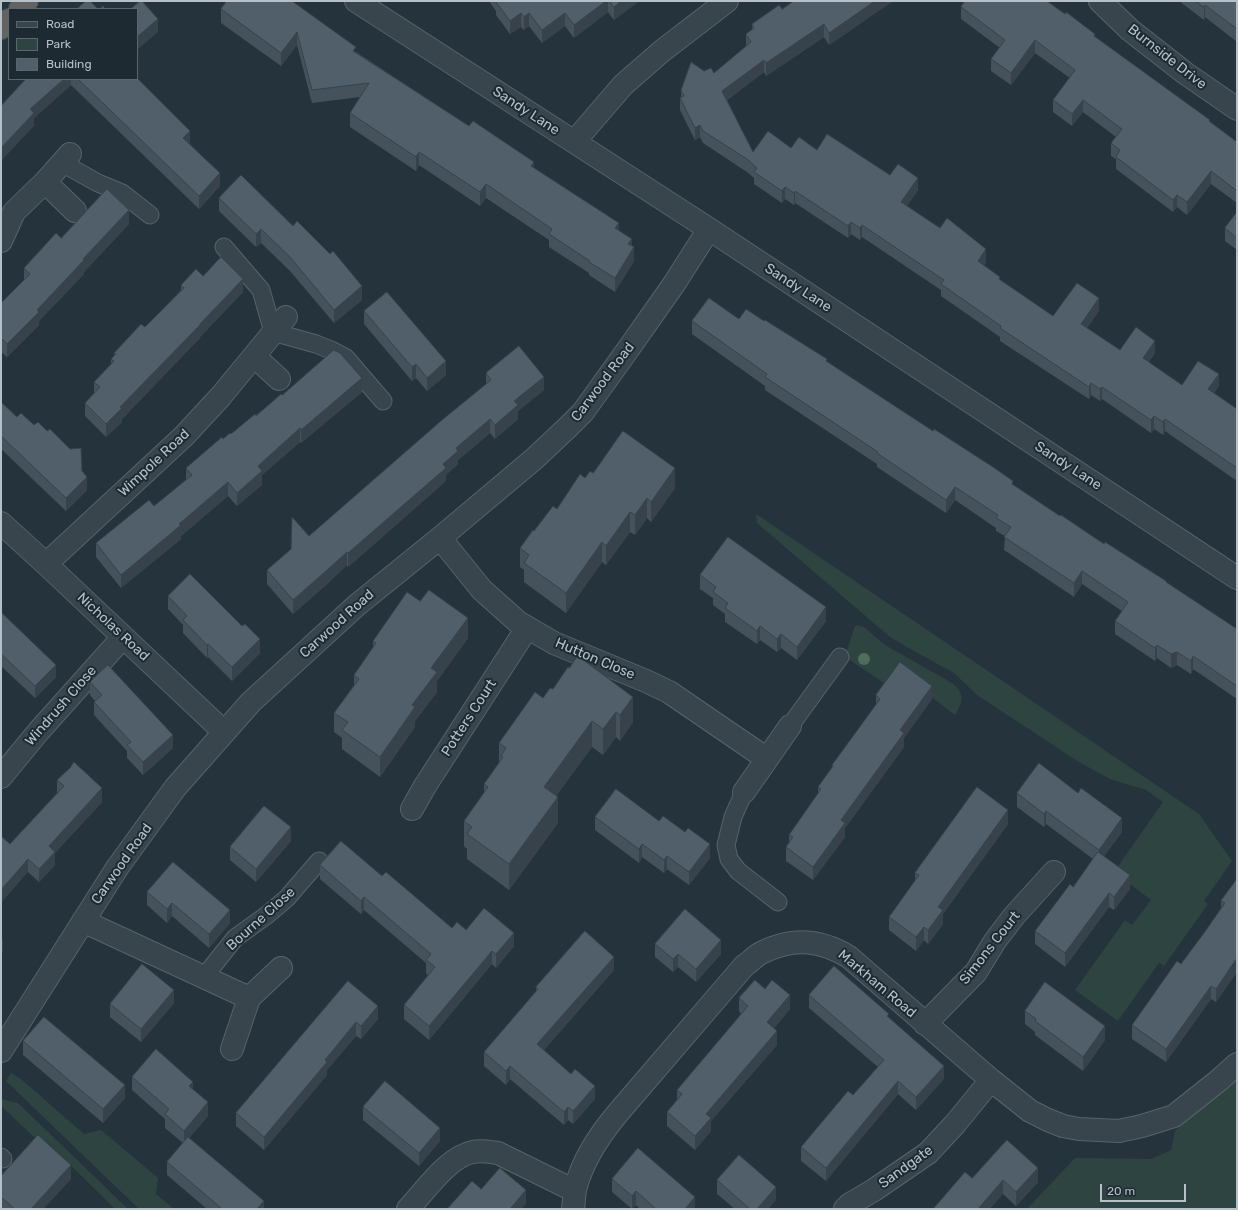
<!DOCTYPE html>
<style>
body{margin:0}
#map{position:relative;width:1238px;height:1210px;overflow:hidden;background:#25343c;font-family:Rubik,sans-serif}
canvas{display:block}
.frame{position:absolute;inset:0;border:2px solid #b5c0c8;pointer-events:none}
.legend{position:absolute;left:8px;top:8px;width:130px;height:72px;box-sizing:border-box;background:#1e2a31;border:1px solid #5a666d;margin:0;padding:5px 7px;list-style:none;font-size:12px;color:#b5c0c8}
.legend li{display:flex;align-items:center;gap:8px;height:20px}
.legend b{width:20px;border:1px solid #5a666d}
.scale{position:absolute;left:1100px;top:1184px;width:86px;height:18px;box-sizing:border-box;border:2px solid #b5c0c8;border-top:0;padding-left:5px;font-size:12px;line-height:14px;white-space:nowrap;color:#b5c0c8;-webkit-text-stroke:3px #1e2a31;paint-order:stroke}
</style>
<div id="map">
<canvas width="1238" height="1210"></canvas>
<div class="frame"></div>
<ul class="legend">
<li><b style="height:5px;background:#39454d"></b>Road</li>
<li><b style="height:11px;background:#2d4440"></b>Park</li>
<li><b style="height:11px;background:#505f6a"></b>Building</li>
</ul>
<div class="scale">20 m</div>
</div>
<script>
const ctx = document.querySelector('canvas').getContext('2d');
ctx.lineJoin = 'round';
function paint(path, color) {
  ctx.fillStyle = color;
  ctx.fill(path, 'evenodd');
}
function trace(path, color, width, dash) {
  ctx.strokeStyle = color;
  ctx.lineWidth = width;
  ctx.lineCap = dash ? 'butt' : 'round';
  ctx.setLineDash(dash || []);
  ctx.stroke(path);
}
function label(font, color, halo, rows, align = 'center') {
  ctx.font = font + ' Rubik,sans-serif';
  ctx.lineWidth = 4;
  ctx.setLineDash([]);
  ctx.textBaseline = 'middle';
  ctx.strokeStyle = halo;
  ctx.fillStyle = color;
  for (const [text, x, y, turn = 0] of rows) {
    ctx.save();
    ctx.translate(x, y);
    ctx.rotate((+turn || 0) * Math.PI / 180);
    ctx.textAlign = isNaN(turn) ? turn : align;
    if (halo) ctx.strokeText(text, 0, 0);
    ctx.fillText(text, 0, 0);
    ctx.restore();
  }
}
paint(new Path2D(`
 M756 514 1199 814 1232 861 1204 901 1208 904 1164 966 1159 963 1118 1021 1075 990 1125 920 1132 925 1151 900 1114 872 1163 802 1146 790 1110 779 1079 762 977 695 954 673 914 651 890 637 757 523Z
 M856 625 864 627 885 645 952 683C966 695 963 701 955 715L894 669 884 683 845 657 854 628Z
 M11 1073 21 1079 84 1134 101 1130 158 1178 156 1194 174 1209H139L6 1081Z
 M1237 1079V1209H1027L1075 1158 1151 1159 1171 1150 1175 1131Z
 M1 1099 18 1103 128 1209H115L49 1144 33 1136 1 1106Z`), '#2d4440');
const service = new Path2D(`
 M62 163 98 183 122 193 150 215
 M224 247 261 290 273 332 316 344 331 350 346 358 383 401
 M790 726 840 657
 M744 792 733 817 726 845 729 859 738 871 778 902
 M204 977 235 938 267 915 287 898 319 861
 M1 1157 3 1159`);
const minor = new Path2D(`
 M356 1 709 229 1237 578
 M1100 1 1130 30 1185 73 1237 109
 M574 142 623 85 662 51 727 1
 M45 182 75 211
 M1 241 14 212 45 182 70 154
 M254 356 279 379
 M1 523 46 564 224 732
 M440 538 482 590 518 622 554 643 646 681 669 692 767 759
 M46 564 184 436 221 396 286 317
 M1 777 38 732 123 637
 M744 792 790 726
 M412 809 425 786 527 628
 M83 921 249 998
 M925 1024 976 972 995 941 1014 916 1054 872
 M232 1049 249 998 281 968
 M1 1051 117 868 175 788 251 702 357 605 440 538 534 459 567 428 583 412 629 348 674 284 709 229
 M408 1209C425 1191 449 1156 473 1152 481 1150 490 1152 498 1153L575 1191
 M573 1209C574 1203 574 1196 575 1190 582 1161 598 1137 617 1114L744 966C750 962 755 956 761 953 792 937 820 939 849 957L991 1080 1030 1111 1048 1120 1063 1126 1079 1129 1119 1131 1142 1126 1174 1116 1218 1081 1237 1064
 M845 1209 850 1204 874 1190 928 1153 955 1124 991 1080`);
const trunk = new Path2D(`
 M20 9 27 1
 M1 28 9 20`);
trace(service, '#57636a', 19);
trace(minor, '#57636a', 24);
trace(trunk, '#445057', 24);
trace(service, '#39454d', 17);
trace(minor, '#39454d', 22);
trace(trunk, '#646361', 22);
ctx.fillStyle = '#506d5b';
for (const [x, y] of [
 [864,659]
]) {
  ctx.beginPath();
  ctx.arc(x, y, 6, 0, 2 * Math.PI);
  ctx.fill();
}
paint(new Path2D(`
 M227 1 356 52 469 126 534 168 619 230 632 246 634 261 615 292 589 275V273L549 247V240L486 198 480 206 419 165 416 171 350 127V113L360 97 312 103 297 45 281 66 221 23V9Z
 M489 1H639L614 20 608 12 574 38 565 26 542 43 529 26 524 30 521 27 510 34 496 15V11Z
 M794 1H893L829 45 824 37 766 76 764 72 727 100 753 152 791 148 817 150 890 175 918 190 907 206 986 262 984 265 1000 280 1053 316 1099 311 1087 328 1120 350 1155 353 1148 362 1182 385 1219 386 1214 393 1237 409V481L1165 431 1163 435 1154 429 1151 433 1102 399 1100 401 1091 395 1089 399 1000 341V337L941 296V290L862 237 860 240 851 234 848 238 795 203 794 205 785 199 782 203 754 184V178L747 172 703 143 700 137 695 140 680 110V98L681 97V90L704 71 714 73 746 47V34L752 30V24L782 9Z
 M1179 1H1237V42L1205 17 1204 20Z
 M961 7 1095 37 1237 142V203L1211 184 1187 215 1177 207 1173 212 1116 169V159L1111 156V143L1116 137 1083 112 1072 126 1053 112V100L1070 78 1035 53 1011 85 991 71V59L1000 48 961 19Z
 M26 79H137L190 144 220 186 199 209 71 85 34 118V126Z
 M219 198 362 300 334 323 290 271 261 243 256 247 219 211Z
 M1237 212V250L1225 241V228Z
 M129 224 84 272V274L39 321V325L7 357 1 352V303L24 280V268L61 238Z
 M203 276 243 292 200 337V338L122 419V422L106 437 85 416V403L94 393V382L111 364V359L114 356V353L145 327 181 290V285Z
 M364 311 446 375 427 391 416 378 412 381 364 324Z
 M739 319 764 321 1013 485 1060 516 1166 583 1237 629V699L1193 669 1191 674 1177 665 1171 668 1157 658 1155 661 1115 634V621L1122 611 1082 584 1074 597 1004 550 1005 536 996 531V528L955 500 946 513 877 467V464L765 390V386L692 334V321Z
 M486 373 544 390 518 411V419L495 439 490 433 458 460V464L446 475V481L348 567 347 565 326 585 293 614 267 584V570L309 536 486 384Z
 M362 392 301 443 300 442 262 475V485L237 506 228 496 181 536V539L121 588 96 557V543L154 506 186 480V468L223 439 231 434 282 395Z
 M1 402 17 417 47 431 82 471 87 490 66 511 1 449Z
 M593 473 675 488 651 522 647 518 635 535 630 532 606 565 602 562 566 613 524 582V570L520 567V548L534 531 557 509 585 478Z
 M700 575 826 621 797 660 781 648 777 652 760 640 757 644 725 622V614L713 605V598L700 589Z
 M168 596 242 626 260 653 232 681 208 657 207 658 183 633V625L168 609Z
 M1 612 56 677 35 698 1 666Z
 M468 638 437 681V692L415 721V727L380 777 342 749V738L334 732V713L354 685V675L373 647V641Z
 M568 667 633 722 620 741 616 737 603 755 592 747 556 796 558 823 509 890 467 859V849L464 846V821L484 793V784L499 763V743L543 698 553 689Z
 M90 682 173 748 143 775 127 758V751L94 715V702L95 701 90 695Z
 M876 695 932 699 904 738V747L845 828V837L813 880 786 861V847L789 842V835L818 794V787L832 767V765L876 705Z
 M57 780 102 802 55 853V865L39 882 28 872 10 844 57 793Z
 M1017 793 1122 832 1104 856 1130 889 1114 910 1109 907 1065 967 1035 944V931L1073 887 1093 859 1046 824 1044 827 1017 807Z
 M595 817 710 858 689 885 667 869 664 873 642 857 639 863 595 830Z
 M1008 824 943 914V924L928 944 924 940 916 951 889 930V917L915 881V873Z
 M291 841 256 882 230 860V847Z
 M320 865 382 876 452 928 466 930 514 946 496 968 492 964 429 1040 404 1019V1005L428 975 426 973V963L364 910 361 914 320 879Z
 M1237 879V972L1216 1002 1211 999 1166 1062 1132 1039V1025L1181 964 1204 933 1221 908V901Z
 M147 892 230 923 209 948 172 916 167 923 147 905Z
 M655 944 721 954 696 982 678 967 673 972 655 957Z
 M614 970 544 1050 595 1099 573 1124 568 1120 564 1125 510 1079 506 1085 484 1066V1052L536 993V987Z
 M348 981 378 1019 361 1039 356 1036 327 1070V1075L264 1150 236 1126V1113Z
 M765 989 790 1009 774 1028 777 1045 711 1121V1131L695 1150 667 1126V1112L677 1100V1090L741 1014 739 1011V998Z
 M809 995 889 1017 944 1079 916 1110 898 1094 826 1181 801 1161V1147L853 1095 878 1067 809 1008Z
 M174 1003 141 1042 110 1017V1004Z
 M1025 1011 1105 1040 1083 1071 1035 1035V1032L1025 1024Z
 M23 1041 125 1098 103 1123 23 1055Z
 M132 1077 193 1089 208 1116 189 1138 264 1209H207L167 1175V1162L183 1143 165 1128V1119L132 1090Z
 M363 1107 440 1141 419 1166 363 1120Z
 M1 1176 71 1179 43 1209H1Z
 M972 1178 1038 1182 1016 1206 1003 1194Z
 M612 1179 695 1209H640L636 1205 632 1209 612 1192Z
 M717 1180 776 1200 768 1209H735L717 1194Z`), '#45525b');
paint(new Path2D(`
 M606 1H608V12L574 38V25Z
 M621 1H639L614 20V7Z
 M875 1H893L829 45V33Z
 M1205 5V17L1204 20V7Z
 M521 13V27L510 34V21Z
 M529 13V26L524 30V17Z
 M565 13V26L542 43V30Z
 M158 19V32L137 50V37Z
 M824 24V37L766 76V63Z
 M297 32V45L281 66V53Z
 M1035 40V53L1011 85V73Z
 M764 60V72L722 103V91Z
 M64 79H71V85L34 118V126L1 161V148L30 109Z
 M1083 100V112L1072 126V114Z
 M700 125V137L695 140V128Z
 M190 131V144L183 151V138Z
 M419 152V165L416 171V157Z
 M534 162V175L531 166Z
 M1211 171V184L1187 215V202Z
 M220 173V186L199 209V196Z
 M918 178V190L901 214V202Z
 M486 184V198L480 206V192Z
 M785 187V199L782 203V191Z
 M795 191V203L794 205V193Z
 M1177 195V207L1173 212V200Z
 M129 210V224L84 272V274L39 321V325L7 357V344L37 310 83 259Z
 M851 222V234L848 238V226Z
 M619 223V237L615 228Z
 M862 225V237L860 240V228Z
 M261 229V243L256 247V234Z
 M632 239V251L634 247V261L615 292V278L628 244Z
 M986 249V262L978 273V261Z
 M243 279V292L200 337V338L122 419V422L106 437V424L120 407Z
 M362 286V300L334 323V310Z
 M1099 298V311L1081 336V324Z
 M1155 341V353L1143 371V358Z
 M446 361V375L427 391V378Z
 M416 364V378L412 381V367Z
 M1219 374V386L1208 402V389Z
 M544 377V390L518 411V419L495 439V425L514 401Z
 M362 378V392L301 443V430Z
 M1091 383V395L1089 399V387Z
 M1102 387V399L1100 401V389Z
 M1154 416V429L1151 433V420Z
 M490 419V433L458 460V464L446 475V481L348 567V553L443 464 456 448Z
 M1165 419V431L1163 435V422Z
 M300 428V442L262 475V485L237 506V493L258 466Z
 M675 468V488L651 522V502Z
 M87 477V490L66 511V498Z
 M228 482V496L181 536V539L121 588V575L179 524Z
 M955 487V500L946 513V500Z
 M647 498V518L635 535V515Z
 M630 512V532L606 565V546Z
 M602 542V562L566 613V593Z
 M347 552V565L326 585 293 614V600Z
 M1082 571V584L1074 597V583Z
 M826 607V621L797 660V647Z
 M468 618V638L437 681V692L415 721V727L380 777V757L412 705 431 668Z
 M760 626V640L757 644V631Z
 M781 634V648L777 652V639Z
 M260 639V653L232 681V667Z
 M208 644V657L207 658V645Z
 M1157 645V658L1155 661V648Z
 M1177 652V665L1171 668V654Z
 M1193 656V669L1191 674V661Z
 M56 665V677L35 698V686Z
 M932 686V699L904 738V747L845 828V837L813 880V867L841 820 900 730Z
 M633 697V722L620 741V715Z
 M616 712V737L603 755V729Z
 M592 721V747L544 812V787Z
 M173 735V748L143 775V762Z
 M102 788V802L55 853V865L39 882V869L49 846Z
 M558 797V823L509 890V864Z
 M1008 810V824L943 914V924L928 944V930L938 907Z
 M1046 811V824L1044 827V814Z
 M1122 818V832L1099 863V850Z
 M291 827V841L256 882V869Z
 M642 844V857L639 863V849Z
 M710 844V858L689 885V872Z
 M667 856V869L664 873V860Z
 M28 859V872L1 903V890Z
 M1130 875V889L1114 910V897Z
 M1109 893V907L1065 967V953Z
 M364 897V910L361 914V901Z
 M172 903V916L167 923V909Z
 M230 910V923L209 948V934Z
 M924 927V940L916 951V937Z
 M514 933V946L496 968V954Z
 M3 939V952L1 954V940Z
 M721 940V954L696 982V969Z
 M492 951V964L429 1040V1026Z
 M678 954V967L673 972V959Z
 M614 957V970L537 1058V1044Z
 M1237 958V972L1216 1002V989Z
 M1211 986V999L1166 1062V1049Z
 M174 990V1003L141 1042V1029Z
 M790 995V1009L767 1036V1022Z
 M378 1006V1019L361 1039V1026Z
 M356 1022V1036L327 1070V1075L264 1150V1137L325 1060Z
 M1105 1026V1040L1083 1071V1057Z
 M777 1031V1045L711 1121V1131L695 1150V1136L706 1114Z
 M510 1066V1079L506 1085V1071Z
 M944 1066V1079L916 1110V1097Z
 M898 1081V1094L826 1181V1168Z
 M193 1082V1095L189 1086Z
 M125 1085V1098L103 1123V1109Z
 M595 1086V1099L573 1124V1111Z
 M208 1102V1116L184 1144V1131Z
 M568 1107V1120L564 1125V1112Z
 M440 1128V1141L419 1166V1153Z
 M71 1165V1179L43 1209H31Z
 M1038 1168V1182L1016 1206V1192Z
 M1003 1180V1194L990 1209H978Z
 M776 1187V1200L768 1209H757Z
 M526 1190V1204L521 1209H510Z
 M636 1191V1205L632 1209V1196Z
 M695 1197V1209H685Z
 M264 1201V1209H257Z`), '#38424a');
const building = new Path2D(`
 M86 1H90L98 9H77Z
 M140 1H142L158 19 137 37V9H131Z
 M227 1H292L356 47 353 51 469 126 473 121 534 162 531 166 619 223 615 228 632 239 628 244 634 247 615 278 589 262 590 261 549 234 552 229 486 184 480 192 419 152 416 157 350 113 369 83 312 90 297 32 281 53 221 9Z
 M497 1H606L574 25 565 13 542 30 529 13 524 17 521 13 510 21 496 2Z
 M610 1H621L614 7Z
 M794 1H875L829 33 824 24 766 63 764 60 722 91 753 152 768 131 791 148 799 137 817 150 827 134 890 175 898 164 918 178 901 202 940 228 947 218 986 249 978 261 1000 277 999 279 1053 316 1077 283 1099 298 1081 324 1120 350 1136 327 1155 341 1143 358 1182 385 1198 361 1219 374 1208 389 1237 409V468L1165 419 1163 422 1154 416 1151 420 1102 387 1100 389 1091 383 1089 387 1000 328 1001 326 941 284 944 280 862 225 860 228 851 222 848 226 795 191 794 193 785 187 782 191 754 172 757 168 747 159 703 131 700 125 695 128 680 98 684 96 681 90 691 62 704 71 711 68 714 73 751 42 746 34 754 28 752 24 779 5 782 9Z
 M965 1H1047L1065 14 1066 12 1095 34 1094 36 1210 120 1209 121 1237 142V191L1211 171 1187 202 1177 195 1173 200 1116 157 1120 150 1111 143 1122 129 1083 100 1072 114 1053 100 1075 70 1035 40 1011 73 991 59 1005 40 961 7Z
 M1196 1H1237V29L1205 5 1204 7Z
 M103 6 105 9H100Z
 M137 78 190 131 183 138 220 173 199 196 78 79H137Z
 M26 79H64L30 109 34 113 1 148V106Z
 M241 175 293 226 297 221 330 254 333 251 362 286 334 310 290 257 261 229 256 234 219 198Z
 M107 189 129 210 83 259 84 260 37 310 39 312 7 344 1 338V303L30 274 24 268 56 233 61 238Z
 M1237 212V238L1225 228Z
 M221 257 243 279 200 324V325L120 407 122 408 106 424 85 403 100 387 94 382 114 361 111 359 116 354 114 353 141 324 145 327 184 288 181 285 196 269 203 276Z
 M387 292 446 361 427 378 416 364 412 367 364 311Z
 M709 298 739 319 746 309 764 321 765 320 827 359 826 361 933 431 934 429 993 467 1013 481 1012 484 1060 516 1061 515 1104 544 1105 542 1166 581V582L1237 629V686L1193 656 1191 661 1177 652 1171 654 1157 645 1155 648 1115 621 1128 602 1082 571 1074 583 1004 537 1011 527 996 518 998 515 955 487 946 500 877 453 878 452 765 377 767 374 692 321Z
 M519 346 544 377 514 401 518 405 495 425 490 419 456 448 458 451 443 464 446 468 348 553 347 552 326 571 293 600 267 570 291 549 292 517 309 536 442 420 491 380 486 373Z
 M334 350 340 353 362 378 301 430 300 428 258 466 262 471 237 493 228 482 179 524 181 525 121 575 96 543 149 500 154 506 192 475 186 468 222 437 223 439 230 433 231 434 255 414 256 416 281 394 282 395Z
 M1 402 17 417 21 413 34 425 38 422 47 431 50 429 70 449 81 448 82 471 87 477 66 498 1 436Z
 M623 431 675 468 651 502 647 498 635 515 630 512 606 546 602 542 566 593 524 563 529 555 520 548 533 530 534 531 553 506 557 509 580 474 585 478 590 471 593 473Z
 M728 537 826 607 797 647 781 634 777 639 760 626 757 631 725 608 728 603 713 592 716 587 700 575Z
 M190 574 242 626 245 624 260 639 232 667 208 644 207 645 183 620 187 616 168 596Z
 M429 590 468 618 431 668 437 672 412 705 415 707 380 757 342 730 348 722 334 713 359 679 354 675 376 643 373 641 407 592 420 601Z
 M1 612 56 665 35 686 1 654Z
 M578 656 633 697 620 715 616 712 603 729 592 721 544 787 558 797 509 864 467 834 472 827 464 821 488 787 484 784 503 757 501 756 506 748 499 743 535 692 543 698 550 688 553 689 568 667 569 668Z
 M900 662 932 686 900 730 904 733 841 820 845 823 813 867 786 847 793 837 789 835 821 789 818 787 833 766 832 765 880 699 876 695Z
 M108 665 173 735 143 762 127 745 131 742 94 702 102 695 90 682Z
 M74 762 102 788 49 846 55 852 39 869 28 859 1 890V836L10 844 64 786 57 780 70 768Z
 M1039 763 1078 793 1081 788 1122 818 1099 850 1046 811 1044 814 1017 793Z
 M977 787 1008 810 938 907 943 910 928 930 924 927 916 937 889 917 919 875 915 873Z
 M616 789 659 821 663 816 685 832 688 828 710 844 689 872 667 856 664 860 642 844 639 849 595 817Z
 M264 806 291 827 256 869 230 847Z
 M341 841 382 876 386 872 452 928 457 922 466 930 484 908 514 933 496 954 492 951 429 1026 404 1005 435 967 426 960 431 954 364 897 361 901 320 865Z
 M1098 852 1130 875 1114 897 1109 893 1065 953 1035 931 1070 884 1073 887Z
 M173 862 230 910 209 934 172 903 167 909 147 892Z
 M1237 879V958L1216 989 1211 986 1166 1049 1132 1025 1177 961 1181 964 1204 933 1225 903 1221 901Z
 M685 909 721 940 696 969 678 954 673 959 655 944Z
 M585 931 614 957 537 1044 571 1074 575 1069 595 1086 573 1111 568 1107 564 1112 510 1066 506 1071 484 1052 538 989 536 987Z
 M142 964 174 990 141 1029 110 1004Z
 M834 966 889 1014 887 1016 944 1066 916 1097 898 1081 826 1168 801 1147 848 1091 853 1095 884 1060 809 995Z
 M755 980 765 989 772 980 790 995 767 1022 777 1031 706 1114 711 1118 695 1136 667 1112 682 1094 677 1090 748 1006 739 998Z
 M348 981 378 1006 361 1026 356 1022 325 1060 327 1062 264 1137 236 1113Z
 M1045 982 1105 1026 1083 1057 1035 1021 1036 1019 1025 1011Z
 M44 1017 125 1085 103 1109 23 1041Z
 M156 1049 193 1082 189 1086 208 1102 184 1131 165 1114 169 1109 132 1077Z
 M385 1081 440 1128 419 1153 363 1107Z
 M38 1135 71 1165 31 1209H15L1 1197V1176Z
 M188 1137 264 1201 257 1209H220L221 1208 167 1162Z
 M1007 1140 1038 1168 1016 1192 1003 1180 978 1209H933L965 1172 972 1178Z
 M638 1148 695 1197 685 1209H656L636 1191 632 1196 612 1179Z
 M739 1155 776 1187 757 1209H750L717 1180Z
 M500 1168 526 1190 510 1209H447L472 1181 481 1189Z`);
paint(building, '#505f6a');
trace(building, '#38424a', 1);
label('14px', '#b5c0c8', '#1e2a31', [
 ["Burnside Drive",1167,57,38],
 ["Sandy Lane",526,111,33],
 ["Sandy Lane",798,288,33],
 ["Carwood Road",603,382,-53],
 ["Wimpole Road",154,463,-43],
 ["Sandy Lane",1068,466,33],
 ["Carwood Road",337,624,-42],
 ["Nicholas Road",113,627,43],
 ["Hutton Close",595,659,23],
 ["Windrush Close",61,706,-49],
 ["Potters Court",469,718,-57],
 ["Carwood Road",122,864,-55],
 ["Bourne Close",261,919,-42],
 ["Simons Court",990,948,-52],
 ["Markham Road",877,984,40],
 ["Sandgate",906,1167,-36]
]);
</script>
